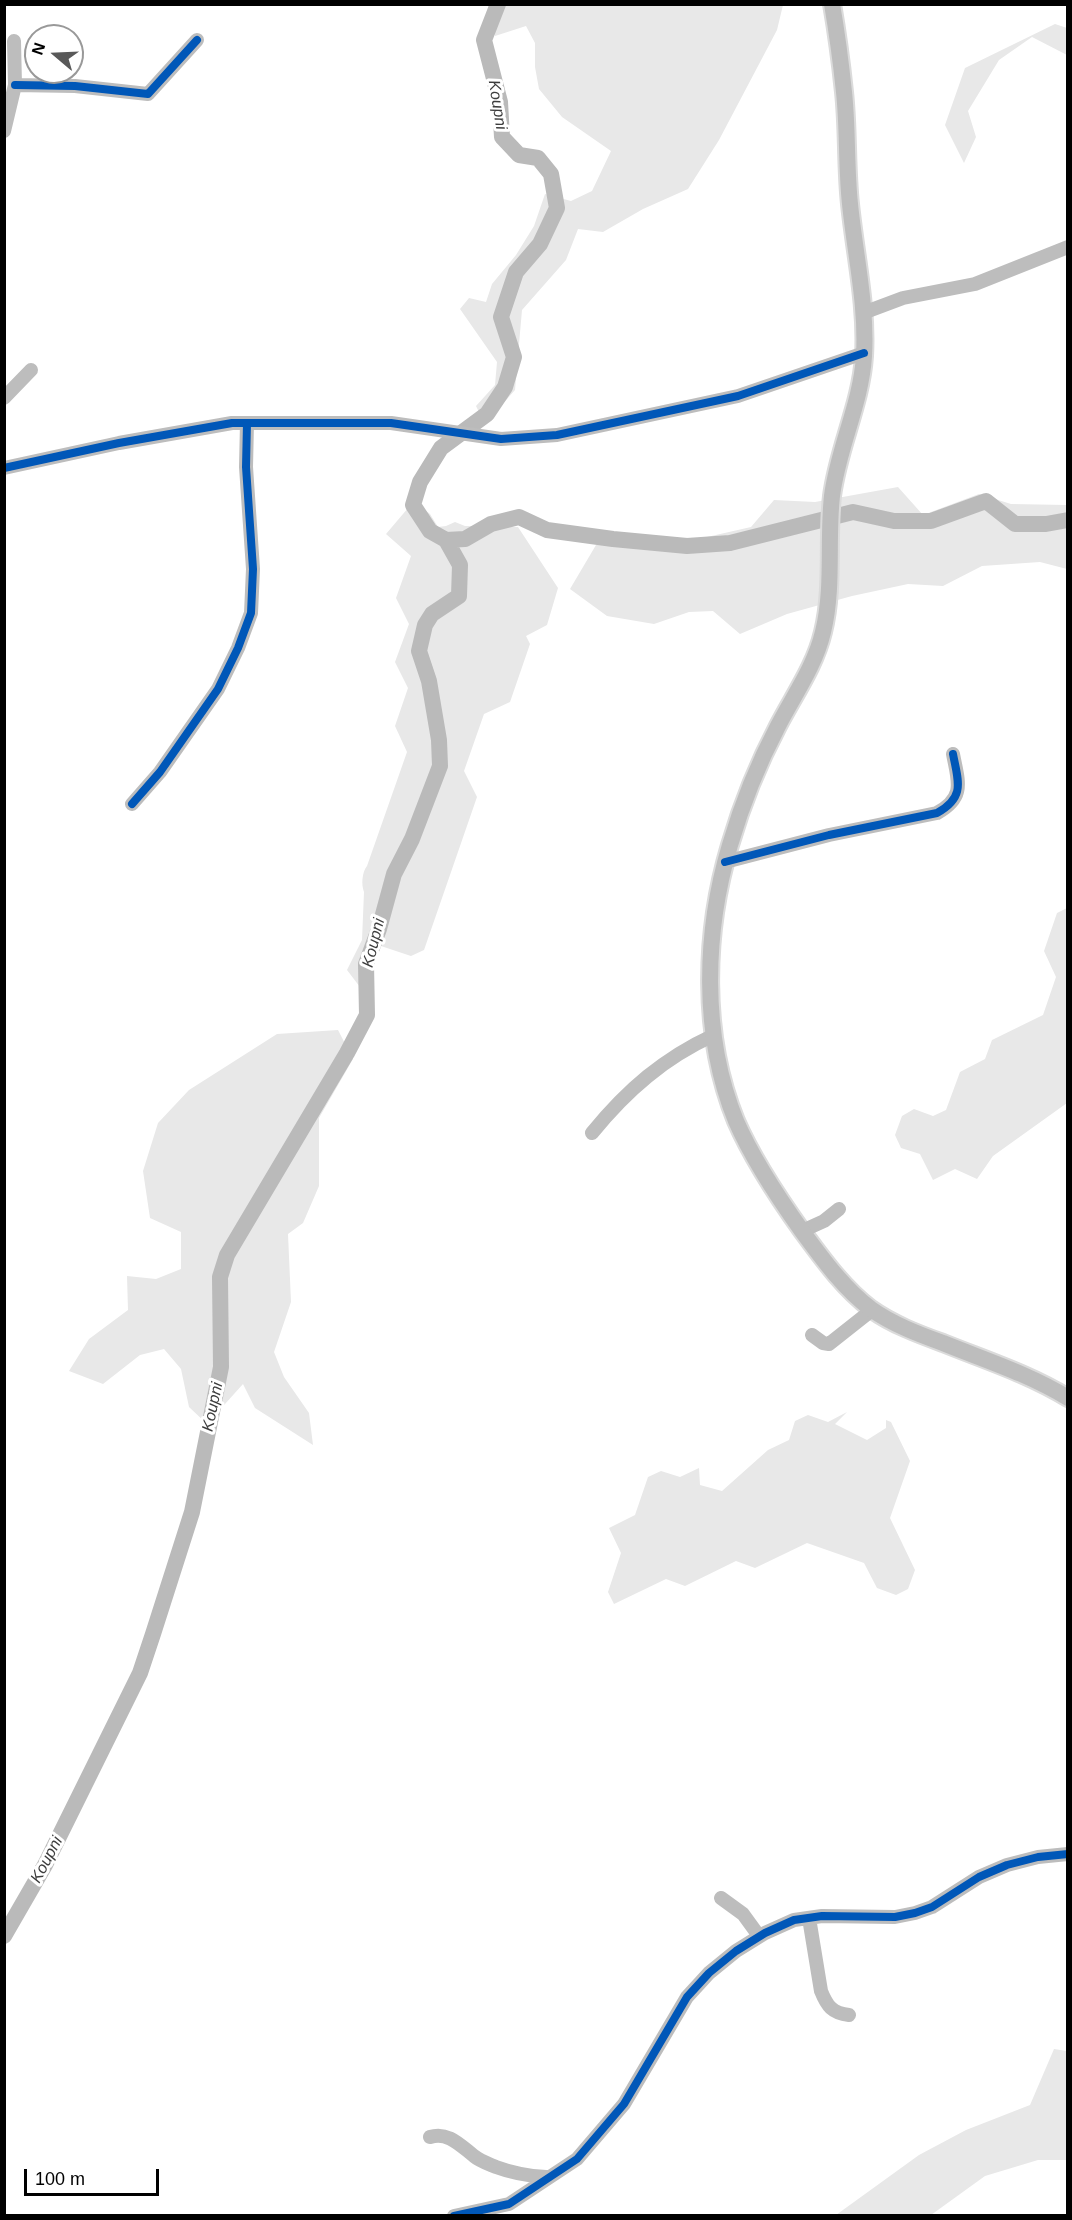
<!DOCTYPE html>
<style>
body{margin:0}
#map{position:relative;width:1072px;height:2220px;overflow:hidden;background:#fff;font-family:Helvetica,sans-serif}
canvas{display:block}
.frame{position:absolute;inset:0;border:6px solid #000;pointer-events:none}
.north{position:absolute;left:24px;top:24px;width:60px;height:60px;box-sizing:border-box;background:#fff;border:2px solid #999;border-radius:50%;rotate:289deg;font-size:16px;font-weight:700;line-height:24px;text-align:center;color:#000}
.north::after{content:'';display:block;margin:auto;width:21px;height:27px;background:#595959;clip-path:polygon(50% 0,100% 100%,50% 72%,0 100%)}
.scale{position:absolute;left:24px;top:2169px;width:135px;height:27px;box-sizing:border-box;border:3px solid #000;border-top:0;padding-left:8px;font-size:18px;line-height:21px;white-space:nowrap;color:#000;-webkit-text-stroke:4px #fff;paint-order:stroke}
</style>
<div id="map">
<canvas width="1072" height="2220"></canvas>
<div class="frame"></div>
<div class="north">N</div>
<div class="scale">100 m</div>
</div>
<script>
const ctx = document.querySelector('canvas').getContext('2d');
ctx.lineJoin = 'round';
function paint(path, color) {
  ctx.fillStyle = color;
  ctx.fill(path, 'evenodd');
}
function trace(path, color, width, dash) {
  ctx.strokeStyle = color;
  ctx.lineWidth = width;
  ctx.lineCap = dash ? 'butt' : 'round';
  ctx.setLineDash(dash || []);
  ctx.stroke(path);
}
function label(font, color, halo, rows, align = 'center') {
  ctx.font = font + ' Helvetica,sans-serif';
  ctx.lineWidth = 6;
  ctx.setLineDash([]);
  ctx.textBaseline = 'middle';
  ctx.strokeStyle = halo;
  ctx.fillStyle = color;
  for (const [text, x, y, turn = 0] of rows) {
    ctx.save();
    ctx.translate(x, y);
    ctx.rotate((+turn || 0) * Math.PI / 180);
    ctx.textAlign = isNaN(turn) ? turn : align;
    if (halo) ctx.strokeText(text, 0, 0);
    ctx.fillText(text, 0, 0);
    ctx.restore();
  }
}
paint(new Path2D(`
 M488 5H783L777 30 719 140 688 189 643 209 603 232 578 229 566 260 522 310 515 390 485 424 476 406 495 385 497 362 460 309 469 298 486 302 492 284 516 255 534 226 545 194 571 201 592 191 611 151 562 117 539 89 535 67V43L526 26 495 36Z
 M1055 24 1067 28V55L1032 37 999 60 968 111 976 137 964 163 945 125 965 68Z
 M898 487 923 515 979 494 1011 504 1067 505V569L1040 562 982 566 943 586 908 584 852 596 787 614 740 634 713 611 689 612 654 624 607 616 570 589 596 545 652 537 685 542 751 527 774 500 815 502Z
 M414 501 430 514 438 527 446 526 455 522 465 526 518 527 558 588 547 625 526 636 530 644 510 702 484 714 464 771 477 797 424 950 411 956 381 946 363 991 347 970 362 940 364 892C361 885 362 872 367 866L407 752 395 726 408 688 395 662 409 624 396 598 411 556 386 534Z
 M1067 908V1103L993 1156 977 1179 955 1169 933 1180 920 1154 901 1148 895 1135 902 1116 914 1109 933 1116 946 1110 960 1072 985 1059 992 1040 1043 1015 1056 977 1044 951 1057 913Z
 M338 1030 353 1059 319 1118V1186L303 1223 288 1234 291 1302 274 1352 284 1377 309 1413 313 1445 255 1408 243 1384 207 1424 189 1407 181 1369 164 1349 140 1355 103 1384 69 1371 89 1339 128 1310 127 1276 156 1279 181 1269V1232L150 1218 143 1171 158 1123 189 1090 277 1034Z
 M847 1412 835 1424 867 1440 886 1428V1420L891 1422 910 1461 890 1518 915 1570 908 1589 896 1595 877 1588 864 1563 807 1543 755 1568 736 1561 685 1586 666 1579 614 1604 608 1592 621 1553 609 1528 635 1515 648 1477 661 1471 680 1477 699 1468 700 1485 722 1491 768 1450 789 1440 795 1421 808 1415 828 1422Z
 M1054 2049 1067 2051V2160H1038L985 2176 931 2215H836L919 2155 966 2130 1030 2105Z`), '#e8e8e8');
trace(new Path2D(`
 M446 540 465 539 491 524 519 517 547 530 613 539 687 546 730 543 853 512 894 521H931L986 501 1015 524H1046L1068 520
 M4 1936 45 1865 140 1673 153 1634 192 1512 221 1367 220 1277 227 1255 347 1053 367 1015 366 964 379 929 394 874 412 839 440 766 439 740 429 681 419 651 425 625 432 614 459 596 460 565 446 540 430 531 413 505 420 482 441 448 487 414 505 387 514 357 501 317 516 272 540 244 557 208 551 174 538 158 519 155 502 137 500 102 484 40 498 4`), '#bababa', 16);
const major = new Path2D(`
 M832 4C837 33 841 63 844 92 848 129 846 166 850 204 855 254 867 305 864 356 861 404 838 448 832 496 827 541 834 587 823 632 815 666 794 695 778 726 758 764 742 804 730 845 704 932 701 1035 736 1121 753 1160 777 1196 802 1231 822 1258 843 1288 871 1309 892 1324 918 1334 943 1343 985 1360 1029 1374 1068 1398`);
trace(major, '#dbdbdb', 20);
trace(new Path2D(`
 M15 85 75 86 148 94 197 40
 M4 131 15 85 14 41
 M863 313 903 298 975 284 1068 247
 M4 398 31 370
 M4 468 119 443 232 423H391L501 439 557 435 738 396 864 353
 M132 804 160 772 218 689 238 648 251 613 253 569 246 467 247 423
 M725 862 829 835 937 813C966 797 958 781 953 754
 M592 1133C627 1090 664 1058 714 1035
 M802 1231 824 1221 839 1209
 M812 1335 823 1343 829 1344 872 1310
 M721 1898 743 1914 759 1936
 M809 1918 821 1991C827 2006 832 2013 849 2015
 M430 2137C448 2131 461 2146 474 2156 480 2161 489 2164 496 2167 512 2173 529 2176 546 2177
 M454 2216 509 2204 577 2159 624 2104 687 1997 709 1973 736 1951 765 1933 794 1920 822 1916 895 1917 915 1913 932 1907 979 1877 1007 1865 1038 1857 1068 1854`), '#bdbdbd', 14);
trace(major, '#bdbdbd', 16);
trace(new Path2D(`
 M15 85 75 86 148 94 197 40
 M4 468 119 443 232 423H391L501 439 557 435 738 396 864 353
 M132 804 160 772 218 689 238 648 251 613 253 569 246 467 247 423
 M725 862 829 835 937 813C966 797 958 781 953 754
 M454 2216 509 2204 577 2159 624 2104 687 1997 709 1973 736 1951 765 1933 794 1920 822 1916 895 1917 915 1913 932 1907 979 1877 1007 1865 1038 1857 1068 1854`), '#0057b8', 8);
label('italic 16px', '#3d3d3d', '#fff', [
 ["Koupni",497,105,81],
 ["Koupni",374,943,-76],
 ["Koupni",213,1407,-78],
 ["Koupni",47,1860,-62]
]);
</script>
